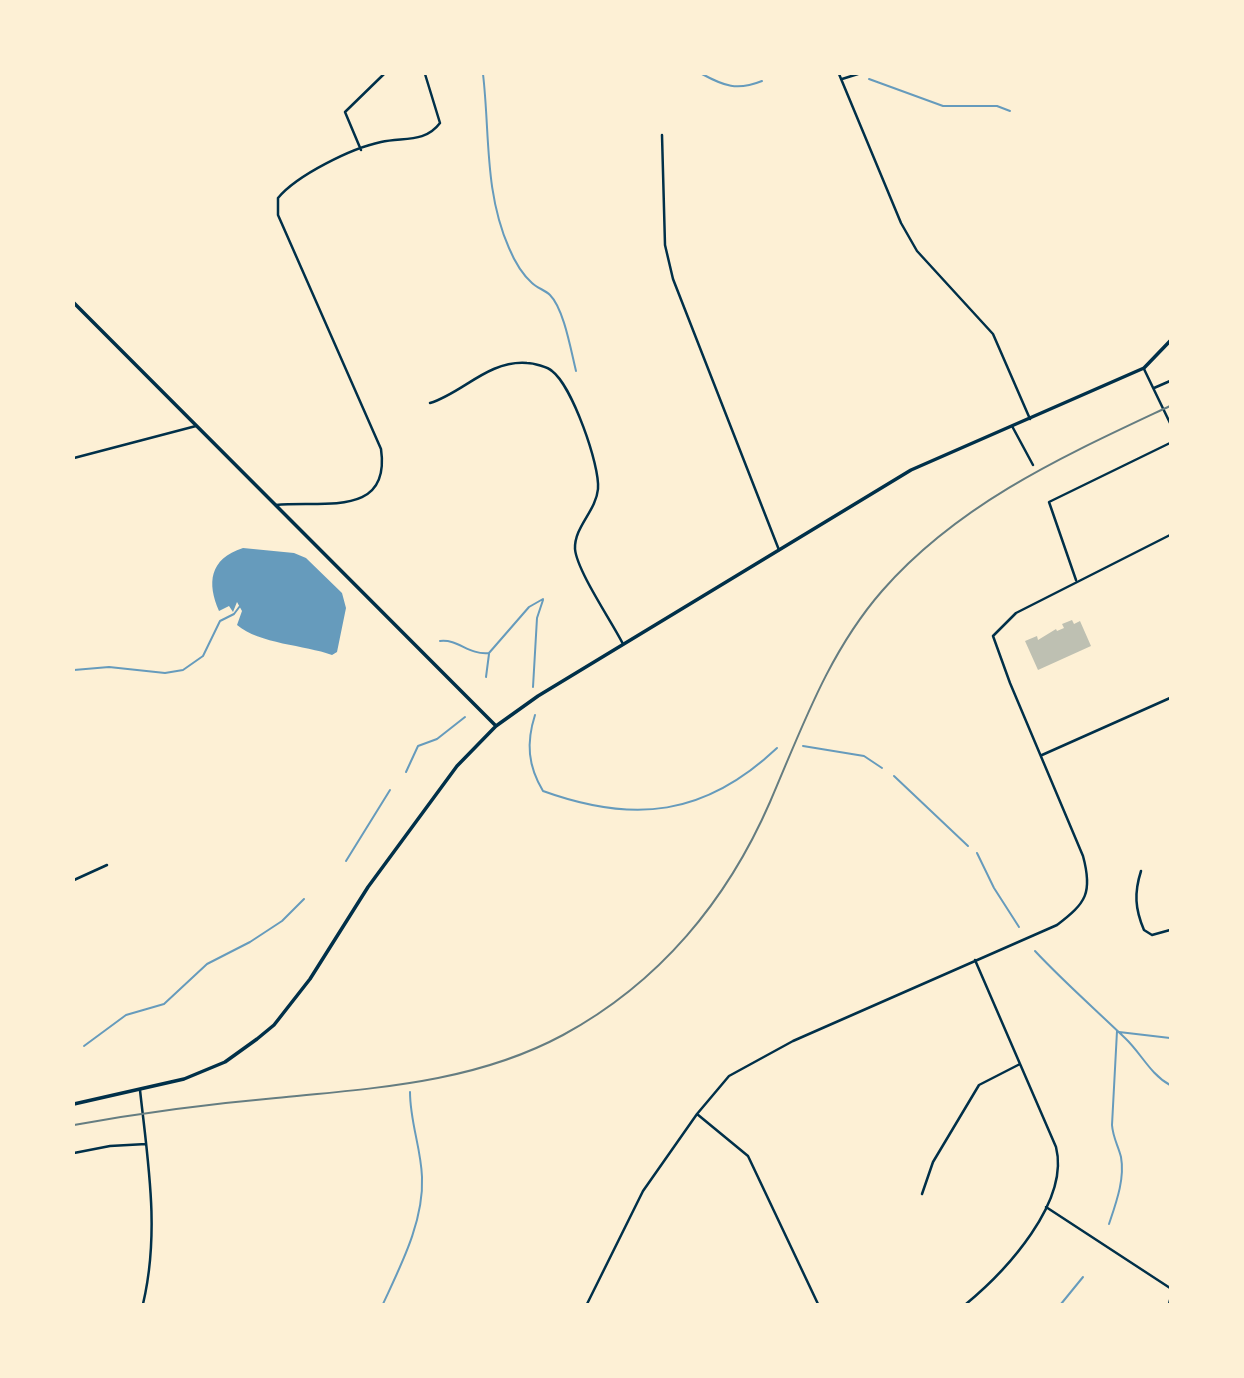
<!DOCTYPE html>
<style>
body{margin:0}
#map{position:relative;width:1244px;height:1378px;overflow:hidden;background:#fdf0d5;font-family:"Noto Sans",sans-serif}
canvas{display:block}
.frame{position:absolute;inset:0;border:75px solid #fdf0d5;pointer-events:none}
</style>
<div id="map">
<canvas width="1244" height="1378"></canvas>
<div class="frame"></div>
</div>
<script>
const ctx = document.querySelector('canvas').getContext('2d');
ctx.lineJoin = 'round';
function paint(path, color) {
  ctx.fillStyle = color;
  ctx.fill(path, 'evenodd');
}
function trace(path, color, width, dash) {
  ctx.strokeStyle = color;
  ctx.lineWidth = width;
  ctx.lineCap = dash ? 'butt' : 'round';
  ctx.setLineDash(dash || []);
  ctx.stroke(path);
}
paint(new Path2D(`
 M243 548 294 553 306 558 342 593 346 608 337 652 332 655C305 645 259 644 237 625L242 611 237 602 233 612 229 606 219 611C207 583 209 559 243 548Z`), '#669bbc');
trace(new Path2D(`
 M483 74C490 133 484 191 509 248 514 260 522 274 532 283 537 288 545 290 550 295 564 309 571 351 576 371
 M702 74C724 86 737 91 762 81
 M869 79 943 106H997L1010 111
 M440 641C459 639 468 655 489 653L529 607 543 599
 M74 670 109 667 165 673 183 670 203 656 220 621 234 614 240 606
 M486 677 489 654
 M533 687 537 618 543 600
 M535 715C526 743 528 766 543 791 634 824 705 816 777 748
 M803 746 864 756 882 768
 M406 772 418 746 437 739 465 717
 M894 776 968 846
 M977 853 994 888 1019 927
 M346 861 390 790
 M1035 951C1064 982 1095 1009 1125 1038 1141 1053 1150 1074 1170 1085
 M1119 1032 1170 1038
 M84 1046 126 1015 164 1004 207 964 250 942 282 921 304 899
 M1109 1224C1116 1203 1125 1179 1121 1157 1118 1145 1113 1138 1112 1125L1117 1031
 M383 1304C401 1265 424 1221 422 1177 421 1148 410 1122 410 1092
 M1061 1304 1083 1277`), '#669bbc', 2);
paint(new Path2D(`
 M1072 620 1074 624 1080 621 1091 646 1038 670 1025 641 1037 636 1038 640 1056 629 1057 631 1064 628 1062 624Z`), '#bec0b2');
trace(new Path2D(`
 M839 74 901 223 917 251 993 334 1030 419
 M842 79 858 74
 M662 135 665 245 673 279 779 550
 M361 150 345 112 384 74
 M1144 369 1170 423
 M1154 388 1170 381
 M430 403C463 393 488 360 527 363 533 363 548 367 552 371 572 386 600 465 598 489 596 511 574 527 575 549 577 571 612 622 623 644
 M1012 426 1033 465
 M74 458 196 426
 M276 505C321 500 391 519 381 449L278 215V198C297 175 352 148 381 142 404 137 425 143 440 123L425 74
 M1076 580 1049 502 1170 443
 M1042 755 1170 698
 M1141 871C1134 893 1135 909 1144 930L1152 935 1170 930
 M74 880 107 865
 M140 1090C148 1163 160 1232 143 1304
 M697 1114 748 1156 818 1304
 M74 1153 110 1146 146 1144
 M922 1194 933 1162 979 1085 1020 1064
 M1046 1207 1170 1288
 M587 1304 643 1191 697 1114 729 1076 793 1041 1057 925C1086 903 1093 893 1083 856L1010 683 993 636 1016 613 1170 535
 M966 1304C1006 1271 1070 1202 1056 1147L975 960
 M1169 1304 1170 1300`), '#003049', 2.5);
trace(new Path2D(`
 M74 303 496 726
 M74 1104 184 1079 225 1062 257 1039 274 1025 310 979 368 887 457 766 496 726 538 696 911 470 1144 368 1170 341`), '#003049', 3.5);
trace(new Path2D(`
 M74 1125C140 1113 208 1104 276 1098 375 1088 474 1083 563 1035 659 983 727 901 770 802 802 728 828 653 882 591 960 502 1066 455 1170 406`), '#657d81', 2);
</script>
